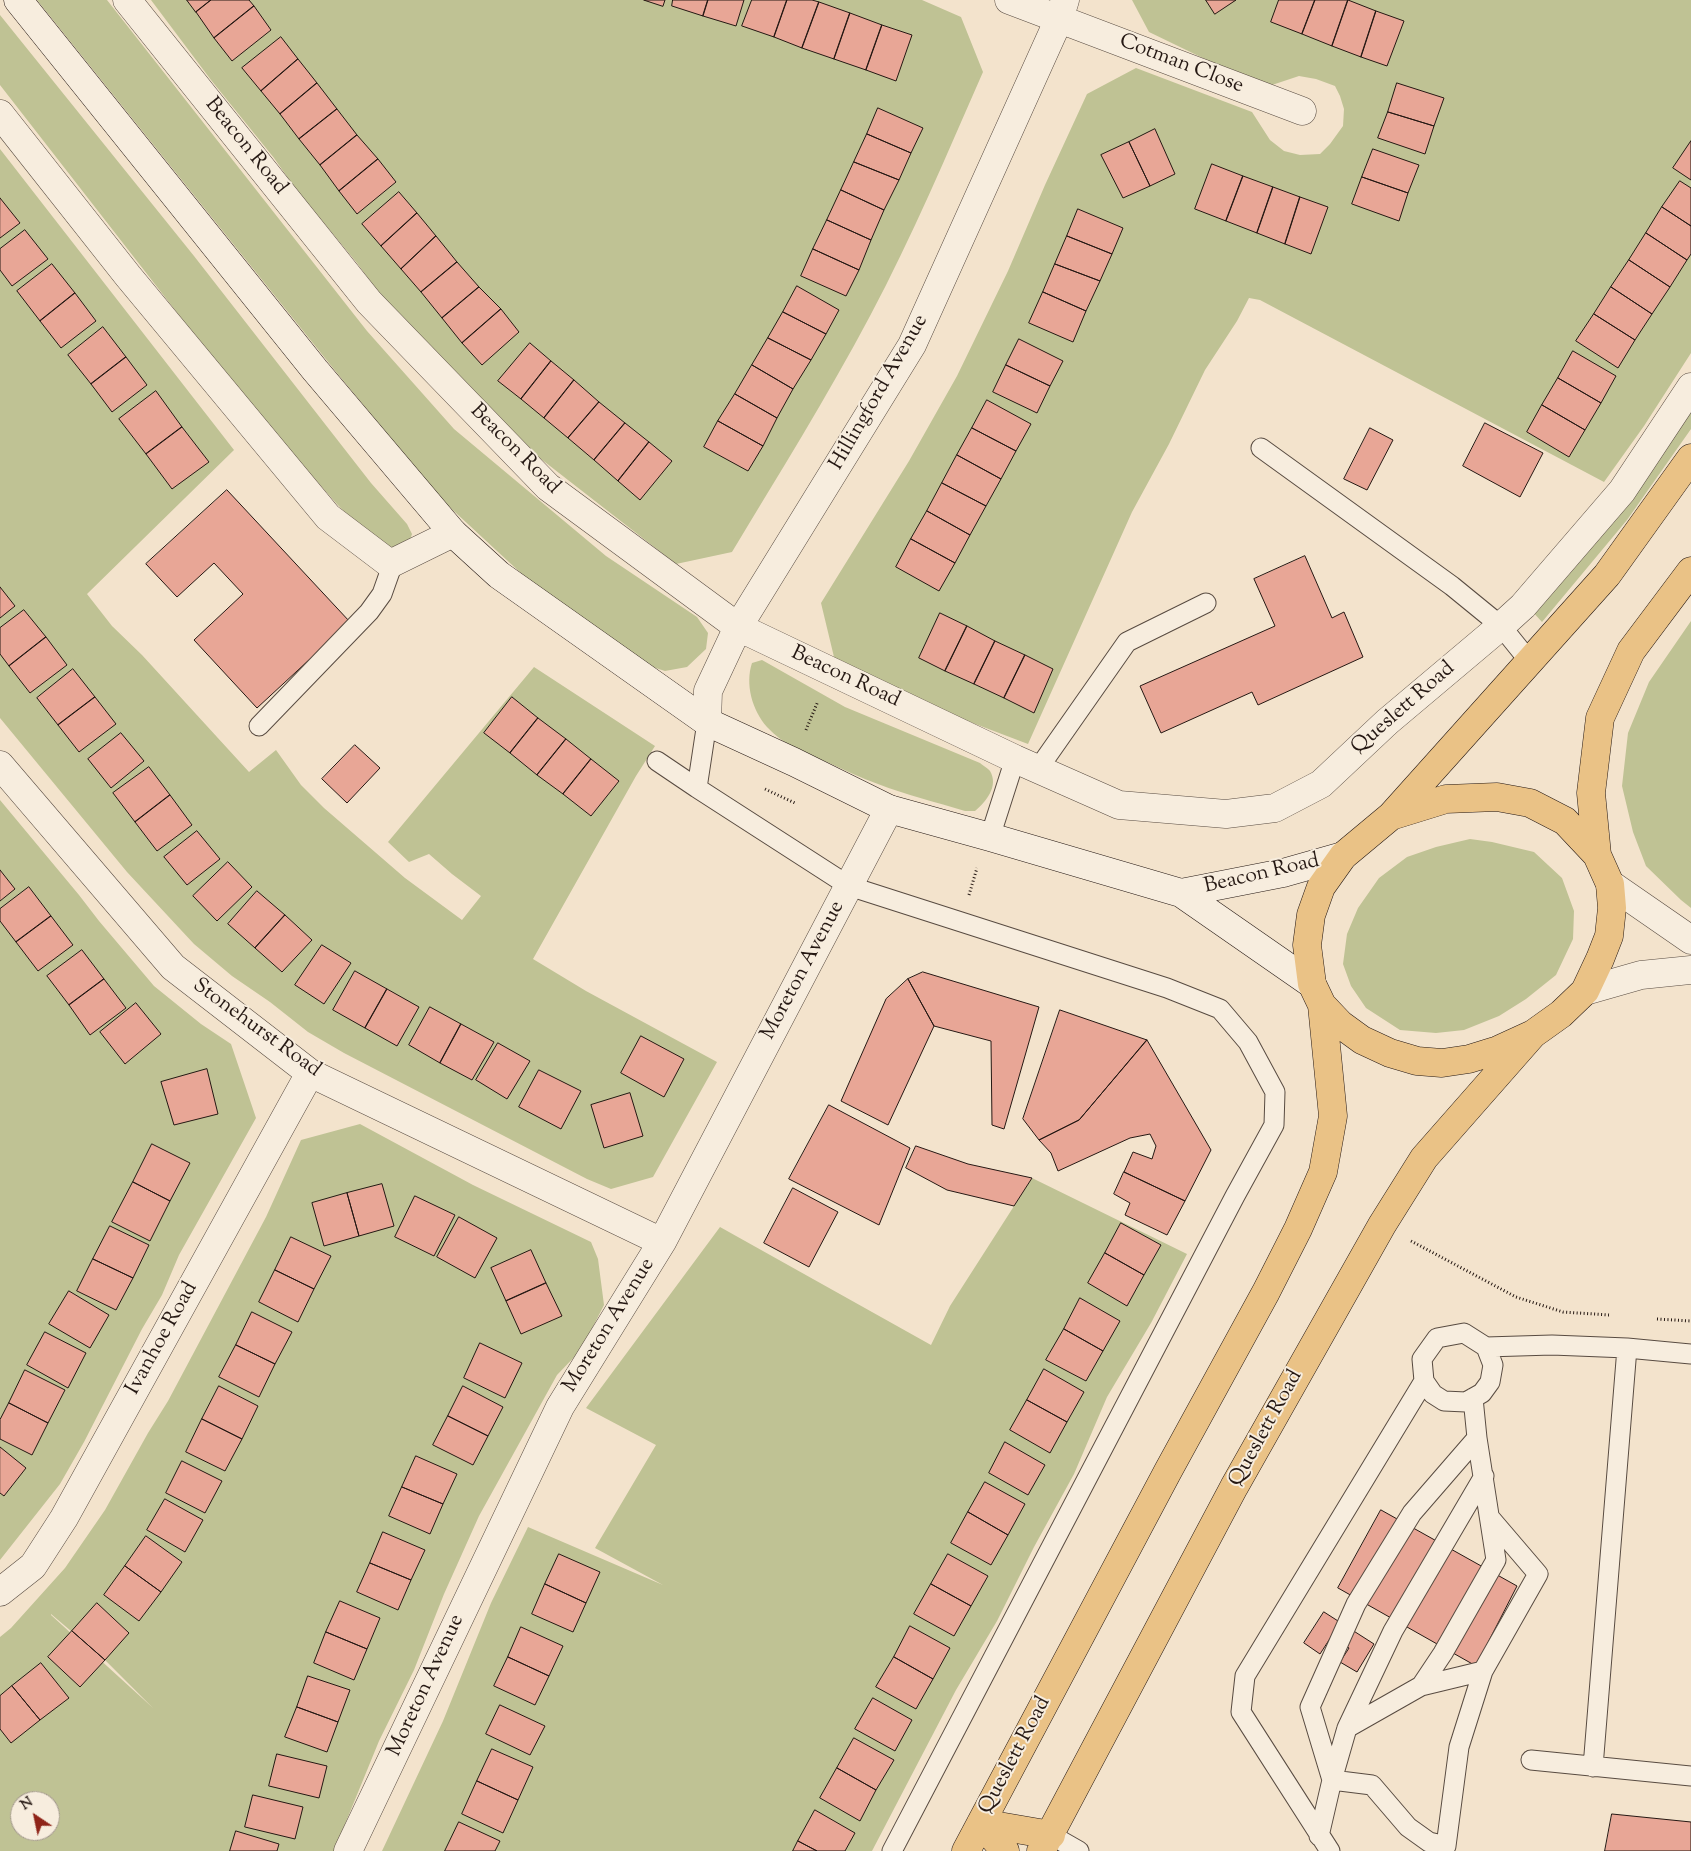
<!DOCTYPE html>
<style>
body{margin:0}
#map{position:relative;width:1691px;height:1851px;overflow:hidden;background:#f3e3cc;font-family:"Sorts Mill Goudy",serif}
canvas{display:block}
.north{position:absolute;left:10px;top:1791px;width:50px;height:50px;box-sizing:border-box;background:#f7edde;border:1px solid #a3988d;border-radius:50%;rotate:326deg;font-size:14px;font-weight:700;line-height:20px;text-align:center;color:#251813}
.north::after{content:'';display:block;margin:auto;width:18px;height:22px;background:#8f2418;clip-path:polygon(50% 0,100% 100%,50% 72%,0 100%)}
</style>
<div id="map">
<canvas width="1691" height="1851"></canvas>
<div class="north">N</div>
</div>
<script>
const ctx = document.querySelector('canvas').getContext('2d');
ctx.lineJoin = 'round';
function paint(path, color) {
  ctx.fillStyle = color;
  ctx.fill(path, 'evenodd');
}
function trace(path, color, width, dash) {
  ctx.strokeStyle = color;
  ctx.lineWidth = width;
  ctx.lineCap = dash ? 'butt' : 'round';
  ctx.setLineDash(dash || []);
  ctx.stroke(path);
}
function label(font, color, halo, rows, align = 'center') {
  ctx.font = font + ' "Sorts Mill Goudy",serif';
  ctx.lineWidth = 4;
  ctx.setLineDash([]);
  ctx.textBaseline = 'middle';
  ctx.strokeStyle = halo;
  ctx.fillStyle = color;
  for (const [text, x, y, turn = 0] of rows) {
    ctx.save();
    ctx.translate(x, y);
    ctx.rotate((+turn || 0) * Math.PI / 180);
    ctx.textAlign = isNaN(turn) ? turn : align;
    if (halo) ctx.strokeText(text, 0, 0);
    ctx.fillText(text, 0, 0);
    ctx.restore();
  }
}
paint(new Path2D(`
 M37 0H107L367 331 454 429 606 556 697 617 708 633 706 649 687 667 665 671 637 662 524 576 442 500 337 373Z
 M151 0H922L961 17 983 72C947 154 912 237 870 316 827 397 779 474 732 552L676 564 523 445 378 292 357 263 295 188 274 158 211 80Z
 M1132 0H1691V353L1644 426 1604 482 1260 300 1249 298 1237 321 1205 370 1169 444 1132 512 1028 744 957 717 842 663 834 657 821 603 909 461 957 376 1008 271 1045 185 1087 94 1136 68 1252 112 1270 140 1284 151 1300 155 1320 154 1330 144 1343 126 1344 109 1340 96 1335 86 1316 79 1299 76 1266 87 1240 76 1149 32Z
 M0 15 194 256 371 483 407 524 412 534 408 546 398 552 368 537 336 503 245 400 0 85Z
 M0 149 234 450 87 594 112 626 142 655 249 772 276 750 301 785 324 808 405 878 462 920 481 896 452 874 429 854 409 862 388 842 534 667 655 746 636 776 533 959 586 991 717 1062 653 1177 611 1189 587 1179 344 1053 308 1032 270 1002 232 976 194 944 127 872 0 718Z
 M1691 405V429L1627 520 1542 622 1531 610Z
 M1691 621V908L1681 900 1646 866 1633 832 1622 786 1628 733 1649 682Z
 M762 660 845 707 980 763C983 766 988 768 990 771 999 786 986 802 975 811H965C936 802 906 795 878 784 861 778 845 770 829 763 807 754 783 745 767 727 752 710 745 684 752 663Z
 M0 800 79 895 99 921 154 986 201 1024 231 1044 256 1118 179 1255 162 1295 142 1329 84 1442 60 1484 0 1560Z
 M1470 839 1492 842 1534 852 1562 878 1574 911 1573 939 1556 975 1526 999 1499 1016 1464 1030 1436 1033 1400 1030 1366 1008 1351 986 1343 964 1347 934 1358 908 1379 878 1407 857 1436 847Z
 M360 1124 473 1185 591 1242 598 1259 604 1305 581 1350 557 1375 479 1516 444 1594 414 1670 379 1741 334 1851H0V1637L11 1628 65 1568 105 1510 148 1433 168 1401 266 1217 301 1140ZM51 1614 105 1660 153 1708 51 1615ZM20 1801H50V1831H20Z
 M1032 1178 1187 1254 1151 1323 1107 1397 1074 1474 1034 1547 997 1621 956 1690 872 1851H382L443 1721 491 1603 528 1527 663 1585 595 1548 656 1445 586 1408 720 1227 931 1345 950 1306Z`), '#bfc294');
const building = new Path2D(`
 M187 0H211L196 12Z
 M211 0H249L254 6 214 38 196 12Z
 M644 0H665L663 6Z
 M673 0H708L703 16 672 6Z
 M708 0H744L736 26 703 16Z
 M752 0H787L774 37 742 26Z
 M787 0H812L819 2 802 48 774 37Z
 M1206 0H1236L1215 14Z
 M1279 0H1315L1302 34 1271 22Z
 M1315 0H1348L1332 46 1302 34Z
 M1348 0 1376 11 1361 57 1332 46Z
 M819 2 850 13 834 59 802 48Z
 M254 6 271 30 232 61 214 38Z
 M1376 11 1404 21 1387 66 1361 57Z
 M850 13 882 25 866 70 834 59Z
 M882 25 912 35 896 81 866 70Z
 M281 37 298 59 261 91 242 68Z
 M298 59 317 83 280 114 261 91Z
 M317 83 337 109 299 139 280 114Z
 M1397 83 1444 98 1434 126 1388 112Z
 M878 108 923 128 911 153 867 134Z
 M337 109 357 135 320 165 299 139Z
 M1388 112 1434 126 1425 154 1378 138Z
 M1155 129 1175 174 1150 186 1129 142Z
 M867 134 911 153 899 180 854 162Z
 M357 135 378 159 339 191 320 165Z
 M1691 141V180L1673 168Z
 M1129 142 1150 186 1123 198 1101 155Z
 M1373 149 1419 165 1408 193 1362 177Z
 M378 159 396 182 357 214 339 191Z
 M854 162 899 180 884 210 841 190Z
 M1212 164 1243 176 1226 221 1195 209Z
 M1243 176 1273 187 1257 233 1226 221Z
 M1362 177 1408 193 1399 221 1352 204Z
 M1680 181 1691 188V226L1662 207Z
 M1273 187 1300 197 1285 244 1257 233Z
 M841 190 884 210 871 240 827 220Z
 M399 192 417 213 381 246 362 224Z
 M1300 197 1328 207 1311 254 1285 244Z
 M0 198 20 223 0 238Z
 M1662 207 1691 226V254L1687 260 1646 233Z
 M1078 209 1123 228 1112 254 1067 236Z
 M417 213 436 236 401 269 381 246Z
 M827 220 871 240 859 270 813 249Z
 M25 230 48 259 12 286 0 270V249Z
 M1646 233 1687 260 1670 287 1629 260Z
 M436 236 457 262 421 292 401 269Z
 M1067 236 1112 254 1100 281 1055 264Z
 M813 249 859 270 846 296 801 276Z
 M1629 260 1670 287 1652 314 1611 287Z
 M457 262 479 287 442 318 421 292Z
 M52 264 75 293 40 321 17 291Z
 M1055 264 1100 281 1086 311 1043 292Z
 M797 286 839 310 826 334 783 312Z
 M479 287 501 309 462 343 442 318Z
 M1611 287 1652 314 1635 340 1594 314Z
 M1043 292 1086 311 1073 342 1029 323Z
 M75 293 96 321 61 348 40 321Z
 M501 309 519 332 482 365 462 343Z
 M783 312 826 334 811 360 768 338Z
 M1594 314 1635 340 1618 368 1576 341Z
 M103 327 126 357 91 384 68 355Z
 M768 338 811 360 793 389 752 365Z
 M1019 339 1063 361 1050 386 1006 365Z
 M530 343 551 361 521 399 498 381Z
 M1573 351 1616 376 1601 403 1558 378Z
 M126 357 147 385 112 412 91 384Z
 M551 361 574 380 544 418 521 399Z
 M752 365 793 389 777 418 735 394Z
 M1006 365 1050 386 1037 413 993 392Z
 M1558 378 1601 403 1585 430 1542 405Z
 M574 380 599 402 568 438 544 418Z
 M156 391 182 427 146 454 119 419Z
 M735 394 777 418 763 446 718 421Z
 M987 400 1031 424 1016 451 972 428Z
 M599 402 625 423 594 460 568 438Z
 M1542 405 1585 430 1569 457 1527 432Z
 M718 421 763 446 748 471 704 447Z
 M625 423 649 442 618 481 594 460Z
 M1485 423 1543 453 1520 497 1463 466Z
 M182 427 209 462 172 489 146 454Z
 M972 428 1016 451 1001 479 957 455Z
 M1370 428 1393 440 1367 490 1344 479Z
 M649 442 672 461 640 500 618 481Z
 M957 455 1001 479 986 506 942 483Z
 M942 483 986 506 970 535 927 511Z
 M227 490 350 622 257 708 194 640 243 594 214 563 177 597 146 564Z
 M927 511 970 535 955 563 911 539Z
 M911 539 955 563 939 591 896 567Z
 M1305 556 1332 618 1344 612 1363 657 1258 705 1252 692 1161 733 1140 686 1275 626 1254 579Z
 M0 587 15 606 0 618Z
 M24 610 46 637 9 666 0 654V628Z
 M940 613 967 626 945 671 919 658Z
 M967 626 995 641 974 684 945 671Z
 M46 637 67 665 30 693 9 666Z
 M995 641 1025 655 1004 698 974 684Z
 M1025 655 1053 669 1034 713 1004 698Z
 M73 669 95 697 58 725 37 698Z
 M95 697 116 724 79 752 58 725Z
 M512 697 538 718 510 753 484 733Z
 M538 718 566 739 537 775 510 753Z
 M121 733 144 761 111 788 88 759Z
 M566 739 591 759 563 794 537 775Z
 M355 745 380 768 347 803 322 779Z
 M591 759 619 781 591 816 563 794Z
 M149 767 170 795 135 822 113 793Z
 M170 795 192 825 157 851 135 822Z
 M197 831 220 859 187 885 164 857Z
 M228 862 252 887 217 921 193 896Z
 M0 870 15 889 0 901Z
 M29 887 51 916 16 942 0 921V909Z
 M257 891 285 915 255 948 228 924Z
 M285 915 312 940 282 972 255 948Z
 M51 916 73 945 38 971 16 942Z
 M322 945 351 963 324 1004 295 985Z
 M82 950 104 979 69 1005 47 976Z
 M355 971 387 989 365 1028 333 1010Z
 M923 972 1039 1007 1004 1129 992 1125 991 1041 934 1026 908 979Z
 M104 979 126 1008 90 1035 69 1005Z
 M908 979 934 1026 888 1125 841 1101 886 999Z
 M387 989 419 1007 397 1046 365 1028Z
 M136 1003 161 1034 125 1064 100 1032Z
 M430 1007 461 1024 440 1063 409 1045Z
 M1060 1010 1147 1040 1079 1120 1039 1140 1023 1119Z
 M461 1024 494 1042 472 1080 440 1063Z
 M641 1036 684 1059 664 1097 621 1073Z
 M1147 1040 1211 1150 1185 1201 1124 1172 1133 1152 1152 1159 1156 1146 1150 1134 1130 1138 1058 1171 1051 1153 1039 1140 1079 1120Z
 M498 1043 530 1061 507 1099 476 1080Z
 M207 1069 218 1114 174 1125 161 1082Z
 M539 1070 581 1091 561 1129 519 1107Z
 M630 1093 643 1136 604 1148 591 1105Z
 M829 1105 910 1148 879 1225 789 1179Z
 M152 1144 190 1163 170 1201 133 1182Z
 M916 1146 968 1164 1032 1178 1014 1206 947 1190 906 1168Z
 M1124 1172 1185 1201 1167 1235 1125 1215 1130 1203 1114 1194Z
 M133 1182 170 1201 150 1241 112 1222Z
 M382 1184 394 1226 359 1236 347 1193Z
 M793 1188 838 1212 809 1267 764 1243Z
 M347 1193 359 1236 324 1246 312 1203Z
 M415 1196 455 1215 434 1256 395 1237Z
 M459 1217 497 1238 475 1278 437 1257Z
 M1121 1223 1161 1245 1144 1275 1105 1253Z
 M110 1226 149 1245 133 1278 93 1259Z
 M291 1237 331 1256 314 1289 275 1270Z
 M531 1250 546 1283 506 1301 491 1268Z
 M1105 1253 1144 1275 1127 1306 1088 1283Z
 M93 1259 133 1278 116 1310 77 1291Z
 M275 1270 314 1289 298 1322 259 1302Z
 M546 1283 562 1316 521 1334 506 1301Z
 M69 1291 109 1315 90 1348 49 1324Z
 M1080 1298 1120 1321 1103 1351 1064 1329Z
 M252 1312 292 1332 275 1364 236 1345Z
 M1064 1329 1103 1351 1086 1381 1046 1360Z
 M45 1332 86 1353 68 1388 27 1365Z
 M480 1343 522 1363 505 1398 464 1378Z
 M236 1345 275 1364 259 1397 219 1377Z
 M1044 1369 1084 1392 1067 1422 1027 1400Z
 M25 1370 65 1390 48 1423 9 1403Z
 M219 1386 258 1406 242 1439 202 1419Z
 M463 1386 503 1407 488 1436 448 1416Z
 M1027 1400 1067 1422 1050 1453 1010 1430Z
 M9 1403 48 1423 32 1455 0 1439V1420Z
 M448 1416 488 1436 473 1465 433 1445Z
 M202 1419 242 1439 225 1471 186 1452Z
 M1005 1442 1045 1465 1028 1495 989 1473Z
 M0 1447 26 1468 4 1496 0 1493Z
 M416 1456 457 1474 443 1504 402 1487Z
 M182 1461 222 1481 205 1513 166 1493Z
 M985 1482 1025 1504 1008 1535 968 1512Z
 M402 1487 443 1504 430 1534 389 1516Z
 M165 1499 203 1520 185 1552 147 1530Z
 M1381 1510 1517 1586 1476 1666 1338 1588Z
 M968 1512 1008 1535 991 1565 951 1543Z
 M383 1532 425 1550 411 1580 370 1563Z
 M146 1536 182 1562 161 1592 125 1566Z
 M559 1554 600 1572 586 1603 545 1584Z
 M948 1554 988 1576 971 1606 931 1584Z
 M370 1563 411 1580 398 1610 357 1592Z
 M125 1566 161 1592 139 1621 104 1595Z
 M545 1584 586 1603 573 1632 532 1614Z
 M931 1584 971 1606 954 1636 914 1614Z
 M340 1601 380 1618 367 1649 326 1632Z
 M97 1603 129 1633 105 1660 72 1631Z
 M1324 1612 1374 1644 1357 1672 1340 1662 1349 1648 1331 1637 1320 1654 1304 1643Z
 M910 1626 950 1648 933 1679 894 1657Z
 M521 1627 563 1646 549 1676 508 1657Z
 M72 1631 105 1660 80 1687 48 1657Z
 M326 1632 367 1649 354 1680 314 1663Z
 M508 1657 549 1676 535 1705 494 1686Z
 M894 1657 933 1679 916 1709 876 1687Z
 M41 1663 69 1698 40 1720 12 1686Z
 M308 1676 350 1690 338 1722 297 1707Z
 M12 1686 40 1720 11 1743 0 1729V1696Z
 M873 1698 912 1720 895 1751 855 1729Z
 M500 1705 545 1726 530 1755 486 1734Z
 M297 1707 338 1722 327 1752 285 1737Z
 M854 1738 894 1760 876 1790 837 1768Z
 M492 1749 533 1767 518 1800 477 1781Z
 M277 1754 327 1766 319 1798 269 1786Z
 M837 1768 876 1790 860 1821 820 1798Z
 M477 1781 518 1800 503 1833 462 1814Z
 M253 1795 303 1807 295 1839 245 1827Z
 M815 1810 855 1833 845 1851H817L798 1841Z
 M1612 1814 1691 1822V1851H1605Z
 M459 1822 500 1841 495 1851H445Z
 M236 1831 279 1844 277 1851H230Z
 M798 1841 817 1851H793Z`);
paint(building, '#e8a696');
trace(building, '#251813', 1);
const service = new Path2D(`
 M1261 448 1452 586 1501 626 1530 662
 M707 722 697 788 849 886 1167 988 1220 1009 1248 1042 1275 1092 1274 1125 1235 1196 892 1851
 M259 726 369 612 382 594 393 563
 M657 761 697 788
 M1038 769 1127 642 1206 603
 M990 837 1015 759
 M1486 1347 1552 1345 1627 1348 1691 1354
 M1477 1438 1412 1513 1356 1604 1310 1707 1332 1780 1372 1785 1408 1827 1429 1842 1446 1846 1459 1747 1483 1671 1538 1574 1491 1519
 M1421 1686 1483 1671
 M1347 1728 1393 1631 1484 1476
 M1531 1760 1691 1776
 M1593 1767 1627 1348
 M1051 1835 1079 1851
 M1319 1836 1332 1780 1347 1728 1421 1686 1443 1653 1496 1560 1477 1438 1473 1398
 M1330 1851 1241 1712 1245 1676 1424 1381 1422 1359 1437 1338 1464 1333 1486 1347 1493 1365 1490 1382 1482 1393 1466 1402 1444 1401 1433 1394 1424 1381`);
const minor = new Path2D(`
 M127 0 369 302 548 487 738 627 1015 759 1119 805 1226 814 1275 808 1321 784 1387 722 1501 626 1523 606 1622 491 1691 387
 M1009 0 1302 111
 M0 114 128 276 328 517 390 564 453 533
 M707 722 708 691 738 627 912 345 1059 19 1065 0
 M0 765 173 967 310 1073 662 1242
 M0 1592 33 1566 64 1518 310 1073
 M348 1851 560 1407 662 1242 889 809`);
const tertiary = new Path2D(`
 M1610 884 1691 940
 M1585 991 1641 975 1691 970`);
const secondary = new Path2D(`
 M18 0 315 370 453 533 499 575 707 722 794 762 889 809 990 837 1181 893 1312 984
 M1181 893 1283 873 1343 856`);
const trunk = new Path2D(`
 M1497 797 1530 803 1565 821 1597 855 1610 884 1612 908 1609 936 1600 959 1585 991 1561 1014 1533 1034 1498 1050 1469 1059 1442 1063 1417 1061 1390 1053 1362 1040 1340 1024 1322 1005 1312 984 1307 945 1311 915 1321 887 1343 856 1391 816 1446 799Z
 M1391 816 1607 575 1691 458
 M1597 855 1591 793 1600 718 1631 651 1691 571
 M981 1823 1051 1835
 M981 1823 1005 1851
 M966 1851 1168 1471 1266 1292 1298 1229 1323 1172 1333 1116 1322 1005
 M1041 1851 1234 1487 1382 1225 1424 1158 1533 1034`);
trace(service, '#584b41', 21);
trace(minor, '#584b41', 29);
trace(tertiary, '#584b41', 29);
trace(secondary, '#251813', 29);
trace(trunk, '#251813', 29);
trace(new Path2D(`
 M806 730 818 701
 M765 789 784 798
 M784 798 795 803
 M969 895 977 868
 M1411 1241 1516 1297 1563 1312 1609 1315
 M1657 1319 1691 1321`), '#251813', 3, [1, 2.5]);
trace(service, '#f7edde', 19);
trace(minor, '#f7edde', 28);
trace(tertiary, '#f7edde', 28);
trace(secondary, '#f7edde', 28);
trace(trunk, '#eac286', 28);
label('21px', '#251813', '#f7edde', [
 ["Cotman Close",1181,65,21],
 ["Beacon Road",245,147,51],
 ["Hillingford Avenue",880,393,-60],
 ["Beacon Road",514,450,45],
 ["Beacon Road",845,678,25],
 ["Queslett Road",1404,709,-41],
 ["Beacon Road",1262,875,-13],
 ["Moreton Avenue",804,971,-62],
 ["Stonehurst Road",256,1029,36],
 ["Moreton Avenue",610,1326,-58],
 ["Ivanhoe Road",163,1339,-61],
 ["Queslett Road",1267,1429,-61],
 ["Moreton Avenue",427,1686,-65],
 ["Queslett Road",1016,1756,-62]
]);
</script>
